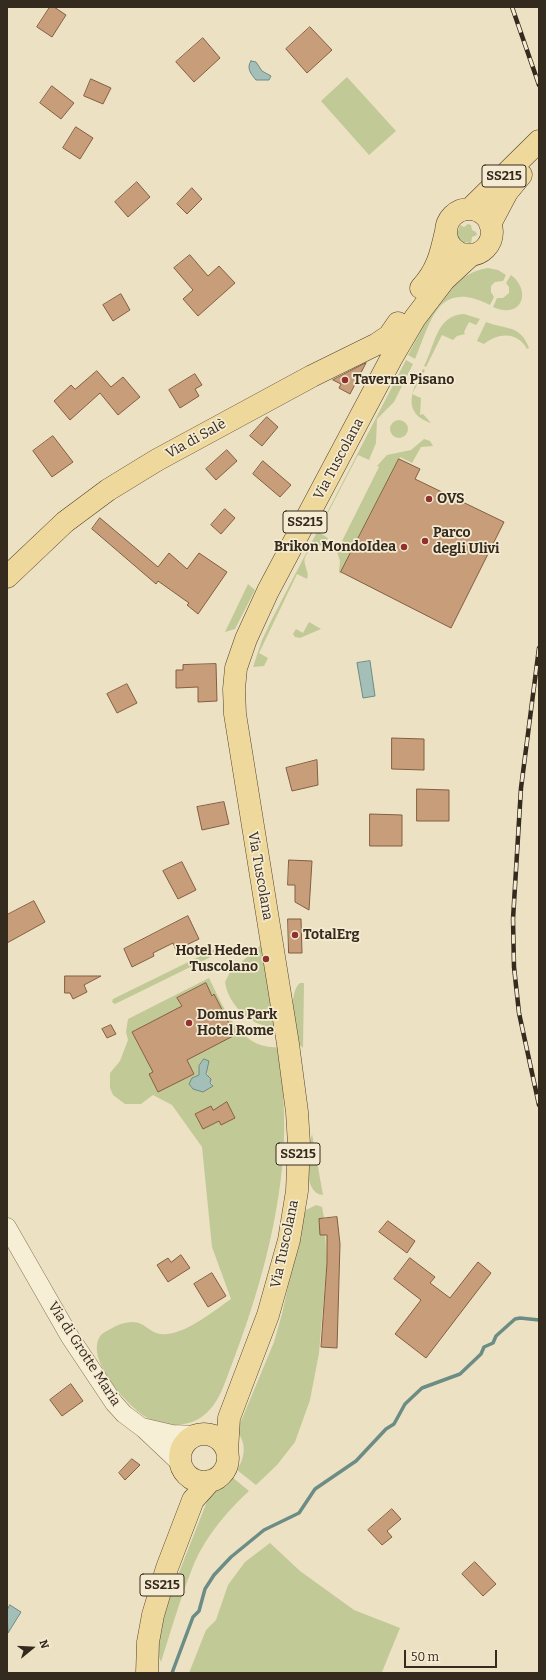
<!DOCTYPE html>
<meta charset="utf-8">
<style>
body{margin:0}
#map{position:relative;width:546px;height:1680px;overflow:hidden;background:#ece1c2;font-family:Bitter,serif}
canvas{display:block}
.frame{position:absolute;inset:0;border:8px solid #352a1e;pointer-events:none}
.north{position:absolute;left:12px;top:1628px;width:40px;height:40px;-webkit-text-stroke:3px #f4ebd2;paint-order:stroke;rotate:72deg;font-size:11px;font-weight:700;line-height:16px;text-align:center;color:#352a1e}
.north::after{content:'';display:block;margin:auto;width:14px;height:18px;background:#352a1e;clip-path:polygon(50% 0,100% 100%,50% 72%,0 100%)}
.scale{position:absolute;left:404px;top:1650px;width:93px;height:18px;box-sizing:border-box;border:2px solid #352a1e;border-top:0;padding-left:5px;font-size:12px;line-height:14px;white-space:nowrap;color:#352a1e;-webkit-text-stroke:3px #f4ebd2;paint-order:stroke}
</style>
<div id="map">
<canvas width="546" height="1680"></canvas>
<div class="frame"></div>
<div class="north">N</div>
<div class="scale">50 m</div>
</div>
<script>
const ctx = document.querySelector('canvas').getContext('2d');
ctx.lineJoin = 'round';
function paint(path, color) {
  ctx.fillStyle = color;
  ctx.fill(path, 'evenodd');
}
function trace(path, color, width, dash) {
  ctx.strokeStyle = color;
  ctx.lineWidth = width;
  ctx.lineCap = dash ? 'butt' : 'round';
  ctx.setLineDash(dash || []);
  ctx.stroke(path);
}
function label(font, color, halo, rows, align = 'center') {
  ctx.font = font + ' Bitter,serif';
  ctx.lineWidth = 3.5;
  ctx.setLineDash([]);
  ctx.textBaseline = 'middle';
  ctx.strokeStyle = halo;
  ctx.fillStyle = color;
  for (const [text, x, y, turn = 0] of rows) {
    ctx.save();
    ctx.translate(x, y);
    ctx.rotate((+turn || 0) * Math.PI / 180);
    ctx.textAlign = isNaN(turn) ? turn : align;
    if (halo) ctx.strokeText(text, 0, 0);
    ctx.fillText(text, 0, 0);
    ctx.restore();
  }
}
paint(new Path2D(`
 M347 77 396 131 369 155 321 101Z
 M468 224 471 225 472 230 476 232 477 235 472 237 471 244 466 242 461 245 458 243 459 238 455 237 456 231H458L460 225 464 227Z
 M488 268 498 270 506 275 503 281 495 282 491 286V292L494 297 490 305C437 278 431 322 415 359L408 355C426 322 447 274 488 268Z
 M511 275C532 291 522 320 493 307L497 298H503L509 293V287L506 283Z
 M464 314 480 319 476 325 469 322 464 332 465 334 457 336 453 340 442 335 426 367 424 366C435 346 436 315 464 314Z
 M486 322C506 330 520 324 529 348L527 349C517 331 498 333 484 344L477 341Z
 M406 360 413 364 394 402 377 419 376 443 369 460 358 455 318 532 328 538 325 544C316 546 302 552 305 564 306 570 309 573 307 579L297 574 259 653 268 658 264 666 253 667 262 640 272 619Z
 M423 369 425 370 412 394 421 398 420 415 423 414 431 423C400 413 413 388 423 369Z
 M390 429a9 9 0 1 1 18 0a9 9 0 1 1-18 0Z
 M424 439 430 441 433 446 421 447 412 463 400 457 354 547 342 541 379 467 377 466 387 455 411 450Z
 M338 544 352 551 341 574 339 572 340 561 336 549Z
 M248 584 255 590 235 629 225 632Z
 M309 622 321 629 300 638 295 637 293 634 296 629 303 633Z
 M223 945 226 947 225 950 115 1004 112 1002 113 999Z
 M261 945 275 1026 273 1027C250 1026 228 1004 225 982L230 972Z
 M209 978C223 1006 240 1051 279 1047 283 1084 286 1122 283 1158 277 1229 257 1298 232 1364 225 1381 220 1403 204 1415 186 1430 157 1427 140 1413 123 1400 84 1356 101 1335 105 1331 111 1329 116 1326 147 1313 145 1337 167 1334 188 1332 214 1311 231 1299L212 1247 202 1147 172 1105 153 1095 141 1104H125L113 1095 110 1088V1073L120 1061 128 1040 126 1032 128 1019ZM206 983 212 996 214 995 194 1037 147 1061 132 1032 174 1010H184L177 998ZM185 1056 194 1073 158 1092 149 1074ZM203 1060C207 1068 207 1077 212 1084L193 1089 190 1086 194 1077 199 1075V1067ZM227 1102 235 1117 221 1125 213 1110ZM211 1106 218 1121 203 1129 195 1114Z
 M300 983H304L303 1048C301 1046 298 1044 297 1041 292 1029 289 991 300 983Z
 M312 1134 323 1195C301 1193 308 1149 312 1134Z
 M316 1205 322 1207 324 1218 319 1219 320 1235H325L327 1260 319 1353 310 1400 295 1442 277 1465 256 1485 237 1470C245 1457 247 1444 237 1431L274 1342 282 1314 303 1218 306 1210Z
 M232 1477 249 1491C226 1512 203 1540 192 1569 180 1599 171 1631 161 1662L157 1652 167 1603 215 1481 226 1480Z
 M270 1543 300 1571 354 1610 400 1628 382 1672 189 1673 206 1630 216 1620 228 1585 245 1562Z`), '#c1c997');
const water = new Path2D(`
 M251 61 256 62 262 71 271 76 269 80H256C251 74 246 68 251 61Z
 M370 661 375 696 363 698 357 663Z
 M204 1059 209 1061 206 1074 211 1079 210 1083 213 1086 203 1092 193 1089 189 1084 192 1078 199 1075V1066Z
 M10 1605 21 1612 8 1633 7 1611Z`);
paint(water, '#a4bfb8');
trace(water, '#6c8c86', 1);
trace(new Path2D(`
 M172 1673 193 1617 199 1611 205 1589 214 1575 231 1557 264 1530 299 1513 315 1489 356 1461 386 1429 394 1424 405 1404 422 1388 460 1374 481 1354 484 1347 493 1343 496 1336 515 1319 520 1318 539 1320`), '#6c8c86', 3.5);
const building = new Path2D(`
 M50 7H54L66 15 52 37 37 27Z
 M310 27 332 50 307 73 286 49Z
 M203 38 220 58 194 82 176 62Z
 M91 79 111 88 103 104 84 96Z
 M52 86 74 103 61 119 40 103Z
 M76 127 93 138 80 159 63 148Z
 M137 182 150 197 128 217 115 202Z
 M192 188 202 199 187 214 177 204Z
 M190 255 208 276 219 266 235 283 198 316 183 299 193 290 174 268Z
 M121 294 130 310 113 321 103 305Z
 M366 363 350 394 339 388 341 384 333 380Z
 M97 371 111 387 123 377 140 397 118 415 100 393 70 420 54 401 71 385 75 389Z
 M195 374 202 385 195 389 199 396 180 408 169 390Z
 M267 417 278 427 262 446 250 436Z
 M53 436 73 462 52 477 33 451Z
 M227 450 237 461 216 480 206 469Z
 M399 459 420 469 415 479 504 522 451 628 341 572Z
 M263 461 291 485 280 497 253 474Z
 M225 509 235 518 221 534 211 525Z
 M100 518 158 567 169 553 187 569 199 553 227 572 198 614 187 605 189 603 158 581 156 584 92 529Z
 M216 664 217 701 198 702V687L176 688V670H183V665Z
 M127 684 137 703 117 713 107 694Z
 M392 738 424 739V770L392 769Z
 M317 760 318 785 292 791 286 768Z
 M417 789 449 790V821H417Z
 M224 802 229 824 202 830 197 807Z
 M370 814 402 815V846H370Z
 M289 860 312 861 309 910 295 902V885H288Z
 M182 862 196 890 178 899 163 871Z
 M34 901 45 922 7 943V915Z
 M188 916 199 939 176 950 173 943 153 953 154 956 132 967 124 949Z
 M288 919H301L302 953H289Z
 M65 976H101L84 985 87 992 73 999 70 993H65Z
 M206 983 212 996 214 994 235 1035 187 1060 194 1074 158 1092 149 1074 153 1072 132 1032 182 1006 177 998Z
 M111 1025 116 1034 107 1038 102 1029Z
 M227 1102 235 1118 221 1125 219 1121 203 1129 195 1114 211 1106 213 1110Z
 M337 1217 340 1244 337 1348 321 1347 327 1263V1235H320L319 1219Z
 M388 1221 415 1241 407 1253 379 1232Z
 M181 1255 190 1268 168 1282 157 1265 168 1258 171 1262Z
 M410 1258 435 1277 430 1283 450 1298 478 1262 491 1273 426 1358 395 1334 421 1300 394 1279Z
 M212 1273 226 1296 208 1307 194 1284Z
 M71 1384 83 1401 62 1416 50 1400Z
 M132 1459 140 1465 125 1480 119 1473Z
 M392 1509 401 1519 387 1531 392 1537 382 1545 368 1530Z
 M475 1562 496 1584 483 1596 462 1574Z`);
paint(building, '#c89e7a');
trace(building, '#835e41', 1);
const minor = new Path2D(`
 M7 1227 70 1337 114 1403 124 1414 144 1429 181 1464
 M142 1427 172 1434 197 1435`);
const major = new Path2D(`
 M470 209 539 141
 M446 232a23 23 0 1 1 46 0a23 23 0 1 1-46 0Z
 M490 224 507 192 521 175
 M421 288C437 271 441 254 446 231
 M7 577 65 522 108 490 157 460 312 376 377 344 389 336 398 323
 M180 1458a24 24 0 1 1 48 0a24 24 0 1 1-48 0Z
 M227 1451 229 1418 268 1315 289 1240 297 1191 299 1144 297 1112 288 1044 235 714 234 689 236 668 246 639 268 591 391 359 415 318 444 280 471 255
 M147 1673 148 1642 153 1615 167 1568 193 1500 210 1481`);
trace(minor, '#85735a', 19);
trace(major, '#53412e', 23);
trace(minor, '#f7efd5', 18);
trace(major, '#eed89b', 22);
const rail = new Path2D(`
 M512 7 539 85
 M539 648 521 788 513 919 514 967 519 1013 539 1105`);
trace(rail, '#352a1e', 4.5);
trace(rail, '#f4ebd2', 3, [9]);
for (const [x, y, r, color] of [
 [345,380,4,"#91312d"],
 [429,499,4,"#91312d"],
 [425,541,4,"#91312d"],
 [404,547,4,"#91312d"],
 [295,935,4,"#91312d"],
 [266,959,4,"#91312d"],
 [189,1023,4,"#91312d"]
]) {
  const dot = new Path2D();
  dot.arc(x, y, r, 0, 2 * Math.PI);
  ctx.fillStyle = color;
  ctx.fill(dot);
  trace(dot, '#f4ebd2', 1.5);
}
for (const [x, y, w] of [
 [504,176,44],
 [305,522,44],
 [298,1154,44],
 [162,1585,44]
]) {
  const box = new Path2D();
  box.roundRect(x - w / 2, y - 11, w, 22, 3);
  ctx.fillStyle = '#f4ebd2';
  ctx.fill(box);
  trace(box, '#352a1e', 1);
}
label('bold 13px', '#352a1e', null, [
 ["SS215",504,176],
 ["SS215",305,522],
 ["SS215",298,1154],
 ["SS215",162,1585]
]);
label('bold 14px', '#352a1e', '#f4ebd2', [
 ["Taverna Pisano",353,380],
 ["OVS",437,499],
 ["Parco",433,533],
 ["degli Ulivi",433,549],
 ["Brikon MondoIdea",396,547,"right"],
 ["TotalErg",303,935],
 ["Hotel Heden",258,951,"right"],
 ["Tuscolano",258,967,"right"],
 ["Domus Park",197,1015],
 ["Hotel Rome",197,1031]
], 'left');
label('14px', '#352a1e', '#f4ebd2', [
 ["Via di Salè",196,439,-29],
 ["Via Tuscolana",339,459,-62],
 ["Via Tuscolana",260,876,80],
 ["Via Tuscolana",285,1244,-78],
 ["Via di Grotte Maria",84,1354,57]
]);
</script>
